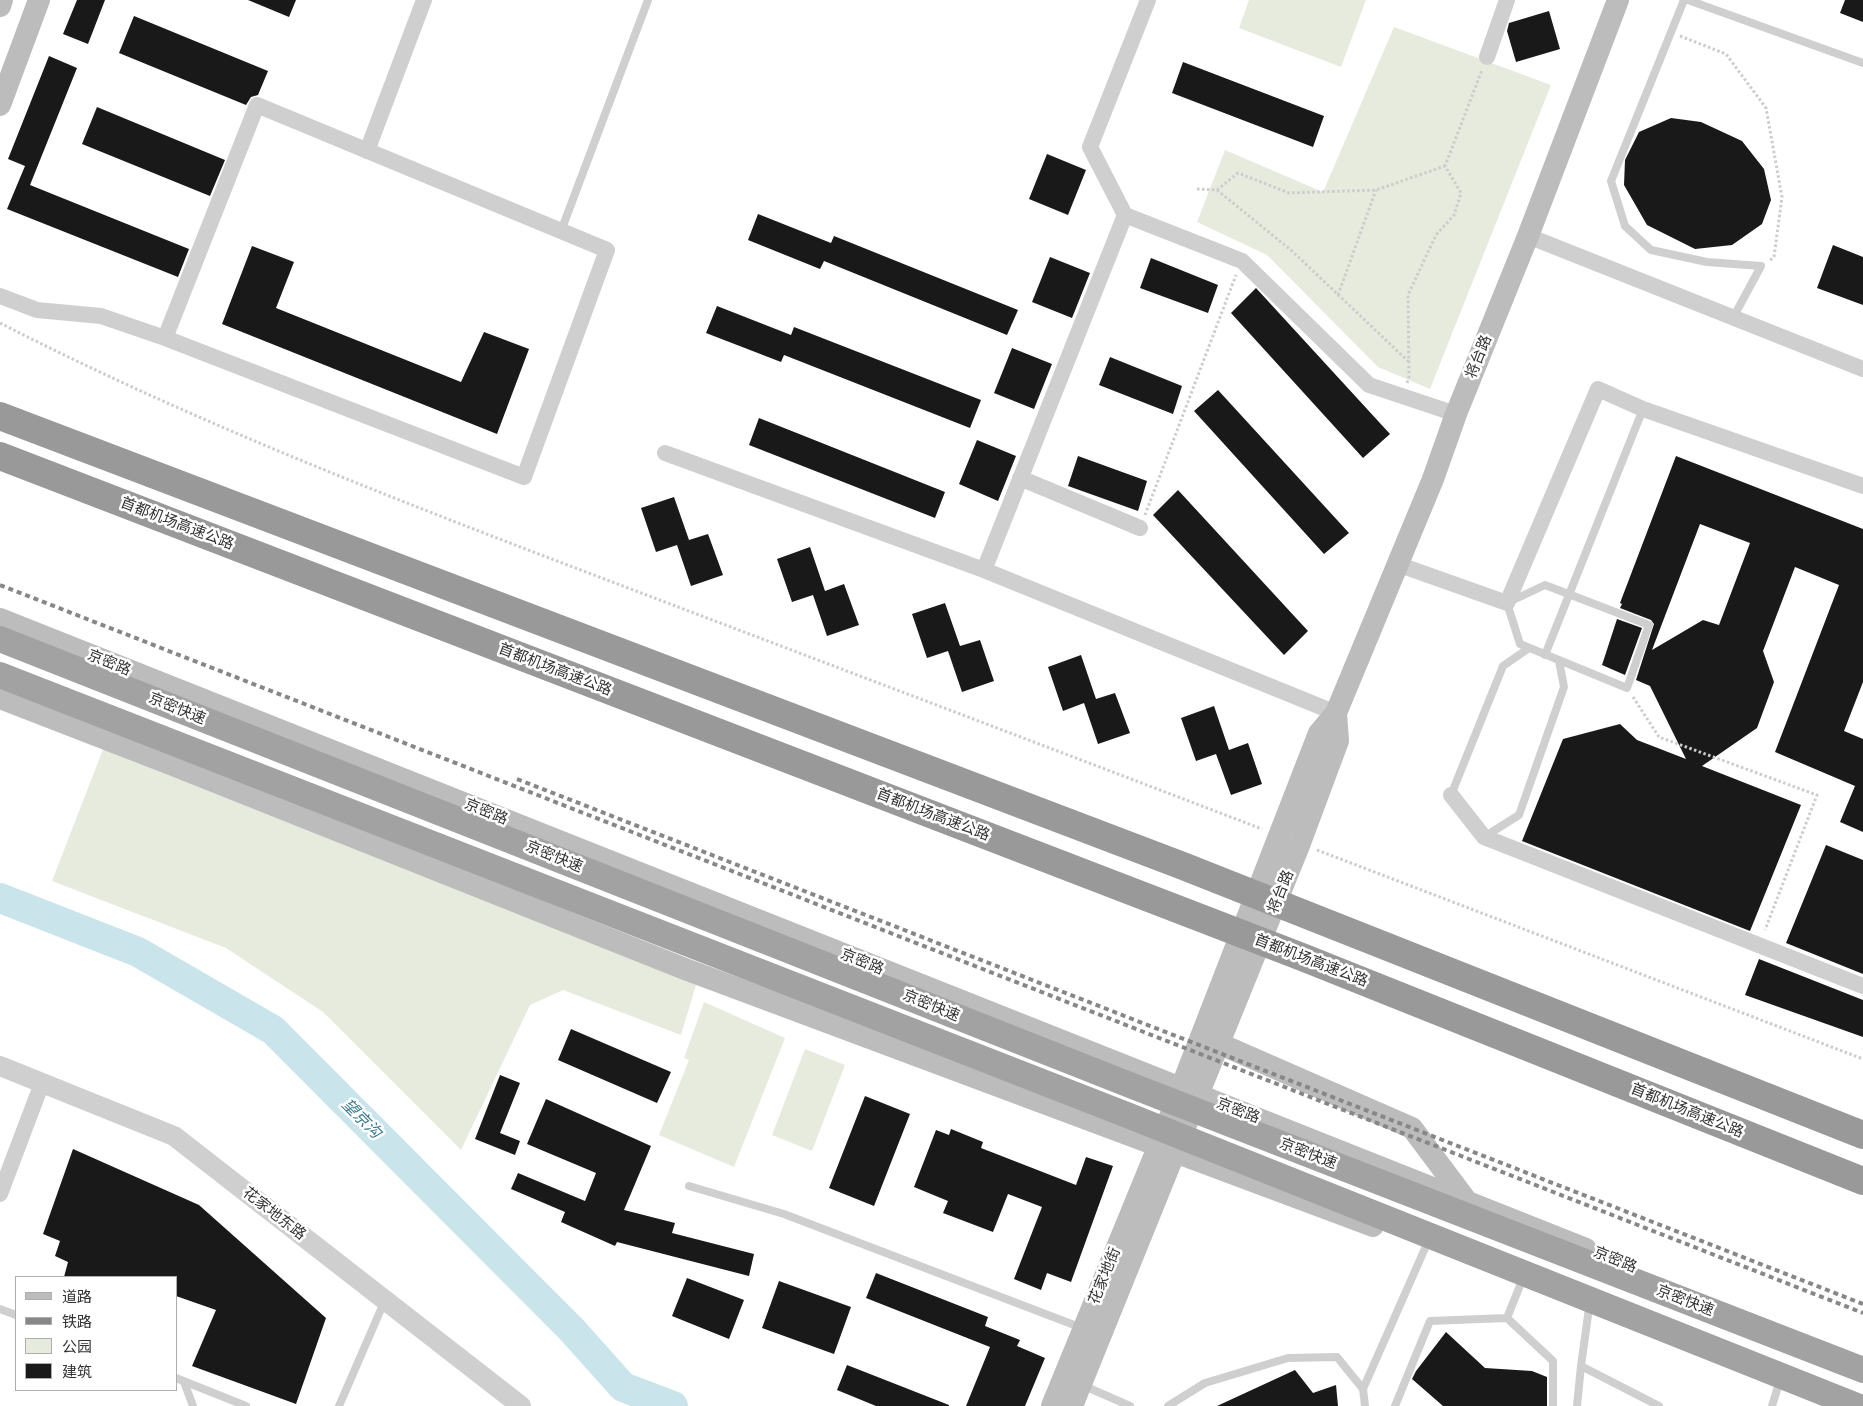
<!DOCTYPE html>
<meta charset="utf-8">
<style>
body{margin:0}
#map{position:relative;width:1863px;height:1406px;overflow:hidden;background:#fff;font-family:Helvetica,"Noto Sans SC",sans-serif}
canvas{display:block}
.legend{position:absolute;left:15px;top:1276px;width:162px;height:115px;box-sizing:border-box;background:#fff;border:1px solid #adadad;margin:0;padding:6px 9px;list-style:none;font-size:15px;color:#323232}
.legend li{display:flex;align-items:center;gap:10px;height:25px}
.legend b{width:25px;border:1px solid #adadad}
</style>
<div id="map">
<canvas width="1863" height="1406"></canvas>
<ul class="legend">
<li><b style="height:6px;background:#bcbcbc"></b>道路</li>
<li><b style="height:6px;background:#878787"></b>铁路</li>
<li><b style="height:14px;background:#e7ebde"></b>公园</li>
<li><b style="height:14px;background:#191919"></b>建筑</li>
</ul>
</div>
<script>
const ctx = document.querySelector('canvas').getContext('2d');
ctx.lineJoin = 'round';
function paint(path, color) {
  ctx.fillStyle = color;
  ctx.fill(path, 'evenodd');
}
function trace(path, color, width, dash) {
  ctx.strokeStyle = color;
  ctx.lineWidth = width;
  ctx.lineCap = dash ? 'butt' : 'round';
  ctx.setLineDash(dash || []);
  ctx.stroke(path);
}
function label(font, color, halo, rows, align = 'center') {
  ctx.font = font + ' Helvetica,"Noto Sans SC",sans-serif';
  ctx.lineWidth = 5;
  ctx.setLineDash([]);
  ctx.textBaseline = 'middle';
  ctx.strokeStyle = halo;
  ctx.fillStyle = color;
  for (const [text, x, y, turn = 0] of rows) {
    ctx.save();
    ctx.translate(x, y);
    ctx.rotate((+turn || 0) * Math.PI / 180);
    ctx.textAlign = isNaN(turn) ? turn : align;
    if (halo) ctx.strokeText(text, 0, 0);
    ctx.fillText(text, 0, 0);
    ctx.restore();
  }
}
paint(new Path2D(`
 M1249 0H1366L1341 67 1239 28Z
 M1394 27 1551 85 1430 389 1378 367 1267 255 1197 222 1225 150 1323 192Z
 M112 726 702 965 681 1035 563 990 530 1005 461 1150 323 1012 226 948 52 881Z
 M704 1002 785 1038 734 1167 659 1135 689 1060 684 1058Z
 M805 1049 845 1065 812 1151 772 1135Z`), '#e7ebde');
trace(new Path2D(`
 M0 898 138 952 273 1030 572 1330 623 1387 673 1406`), '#cae4ec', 30);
paint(new Path2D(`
 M77 0H105L88 44 63 34Z
 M248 0H296L289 17Z
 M1845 0H1863V22L1840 13Z
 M1549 11 1560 49 1516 62 1507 31 1509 23Z
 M134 16 268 71 258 95 251 97 246 105 119 53Z
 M49 56 77 68 30 185 189 249 178 277 7 209 25 166 8 159Z
 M1183 62 1324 116 1313 147 1172 93Z
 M97 107 225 160 210 196 82 144Z
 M1671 118 1701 122 1742 141 1764 169 1771 200 1762 224 1732 245 1695 249 1647 225 1624 185 1625 160 1639 132Z
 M1047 154 1086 170 1068 215 1029 199Z
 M758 214 831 243 834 236 1018 310 1007 335 824 261 820 269 748 240Z
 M1833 245 1863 257V305L1817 288Z
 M252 246 294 262 276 308 461 382 484 332 529 349 497 434 222 324Z
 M1050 257 1090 273 1072 318 1032 302Z
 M1151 258 1218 285 1208 313 1140 288Z
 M1256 288 1390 434 1363 458 1231 313Z
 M717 306 791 335 794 327 981 400 970 428 784 355 781 362 706 333Z
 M1012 348 1052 364 1034 409 994 393Z
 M1110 357 1182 386 1173 414 1099 385Z
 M1218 390 1349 533 1324 554 1194 411Z
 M759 418 945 492 935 518 749 445Z
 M977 440 1016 456 998 501 959 484Z
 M1078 456 1147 481 1138 511 1068 486Z
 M1676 456 1863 529V682L1844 731 1863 739V832L1840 822 1855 786 1775 752 1839 585 1795 567 1763 651 1774 682 1757 728 1702 766 1801 805 1750 931 1522 841 1563 739 1620 724 1637 740 1686 759 1650 686 1636 680 1654 624 1651 620 1620 608 1622 604 1620 603ZM1700 524 1750 543 1719 625 1703 620 1652 650Z
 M1178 490 1308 631 1284 655 1153 515Z
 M674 497 689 540 708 534 723 575 691 586 677 545 656 552 641 508Z
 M810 547 825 591 844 584 859 625 827 636 813 595 792 602 777 559Z
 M945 603 960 646 980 640 994 681 962 692 948 651 927 658 912 614Z
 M1617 619 1642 628 1625 675 1602 665Z
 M1081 655 1096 699 1115 693 1130 733 1098 744 1084 703 1063 711 1048 667Z
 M1214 706 1229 750 1248 743 1262 784 1231 795 1216 754 1196 761 1181 718Z
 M1826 845 1863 860V974L1786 943Z
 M1759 959 1863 1000V1037L1745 995Z
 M571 1029 671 1072 657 1103 558 1060Z
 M500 1075 520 1083 500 1133 520 1141 515 1155 475 1139Z
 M865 1096 910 1114 874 1206 829 1188Z
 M546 1099 651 1146 624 1210 675 1223 672 1233 754 1254 749 1276 617 1242 615 1246 561 1222 565 1212 511 1189 518 1173 585 1201 596 1173 527 1144Z
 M951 1129 983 1142 981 1148 1076 1185 1086 1157 1113 1166 1071 1282 1047 1273 1041 1290 1014 1279 1042 1207 1008 1194 993 1232 943 1213 948 1201 914 1187 936 1130 949 1135Z
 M73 1149 199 1205 326 1318 296 1404 192 1366 216 1310 176 1296V1277H64L68 1262 55 1256 60 1241 43 1234Z
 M876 1273 988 1317 985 1326 1020 1340 1017 1346 1045 1358 1025 1406H966L990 1347 866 1298Z
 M687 1278 744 1300 729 1339 672 1316Z
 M779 1281 851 1307 834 1354 762 1328Z
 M1446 1332 1485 1368 1532 1371 1547 1377V1406H1443L1412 1379 1416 1371Z
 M847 1365 949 1405V1406H876L837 1390Z
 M1295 1370 1313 1393 1336 1385 1338 1406H1217Z`), '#191919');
trace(new Path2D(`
 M1680 36 1726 54 1766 108 1782 197 1774 257 1769 261
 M1197 189 1217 190 1238 173 1289 193 1376 190 1445 166
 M1217 190 1292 251 1409 362
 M1338 295 1376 190
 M0 323C205 428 420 509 636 591 844 670 1053 749 1262 829
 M1407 383 1409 377 1408 295 1436 235 1454 215 1461 193 1445 166 1482 70
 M1145 515 1236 275
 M1633 697 1659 737 1817 795 1765 930
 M1317 850 1863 1059`), '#ccc', 3, [2.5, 2.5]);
trace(new Path2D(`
 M1684 0 1611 181 1625 226 1651 250 1707 262 1761 266 1733 318
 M1688 0 1863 63
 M561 231 648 0
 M1545 585 1649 625 1627 688 1520 644 1507 603Z
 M1545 655 1643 409
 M1451 795 1503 666 1529 648
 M1484 837 1519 815 1564 687 1559 661
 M689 1186 784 1214 1082 1328
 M0 1309 16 1315
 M1507 1318 1521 1283
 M1581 1366 1589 1308
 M176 1378 246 1406
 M184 1382 193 1406
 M1082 1385 1130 1406
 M1363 1389 1426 1246
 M339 1406 385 1300
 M1168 1406 1205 1383 1288 1358 1337 1357 1363 1389 1365 1406
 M1395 1406 1430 1321 1507 1318 1553 1361V1406
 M1577 1406 1581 1366 1659 1406
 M1772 1406 1780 1380`), '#cfcfcf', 8);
trace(new Path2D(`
 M1148 0 1090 147 1125 215 1242 261 1369 385 1456 414
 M1487 57 1507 0
 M367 151 424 0
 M1528 236 1863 369
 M0 296 37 310 101 316 165 338 524 477 607 250 257 105 165 338
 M665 453 984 570 1336 713
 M1020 478 1140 528
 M1397 564 1507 603 1598 389 1643 409 1863 486
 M984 570 1125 215
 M1451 795 1484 837 1863 986
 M0 1194 42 1083`), '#cfcfcf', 16);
trace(new Path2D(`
 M0 1066 174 1136 521 1406`), '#cfcfcf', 20);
trace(new Path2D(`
 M0 6 2 0
 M0 105 39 0
 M0 619 1586 1249
 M0 698 173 765 685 969 1373 1226
 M1220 1044 1412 1128 1466 1200
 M1052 1406 1159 1145 1319 733 1336 713 1433 479 1456 414 1528 236 1618 0
 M1072 1406 1300 843 1338 741 1336 713`), '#bcbcbc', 22);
trace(new Path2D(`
 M0 639 1135 1087 1863 1370
 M0 675 1127 1115 1857 1406`), '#a2a2a2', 26);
trace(new Path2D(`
 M0 416 1183 866 1863 1135
 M0 456 1302 957 1863 1181`), '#999', 28);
trace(new Path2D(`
 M0 585 1863 1313
 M517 779 1863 1304`), '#878787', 4, [5, 4]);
label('15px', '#323232', '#fff', [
 ["将台路",1479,357,-68],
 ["首都机场高速公路",177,524,21],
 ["京密路",109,663,22],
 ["首都机场高速公路",555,670,21],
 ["京密快速",177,709,22],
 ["京密路",486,812,22],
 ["首都机场高速公路",933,815,21],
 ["京密快速",554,857,22],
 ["将台路",1281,892,-68],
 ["首都机场高速公路",1311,961,21],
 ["京密路",862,962,22],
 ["京密快速",931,1006,22],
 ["京密路",1238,1111,21],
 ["首都机场高速公路",1687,1111,22],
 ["京密快速",1308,1154,21],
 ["花家地东路",274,1214,38],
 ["京密路",1615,1260,22],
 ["花家地街",1105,1276,-68],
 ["京密快速",1685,1301,21]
]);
label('italic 16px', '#3c7a8f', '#fff', [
 ["望京沟",361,1119,45]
]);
</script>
